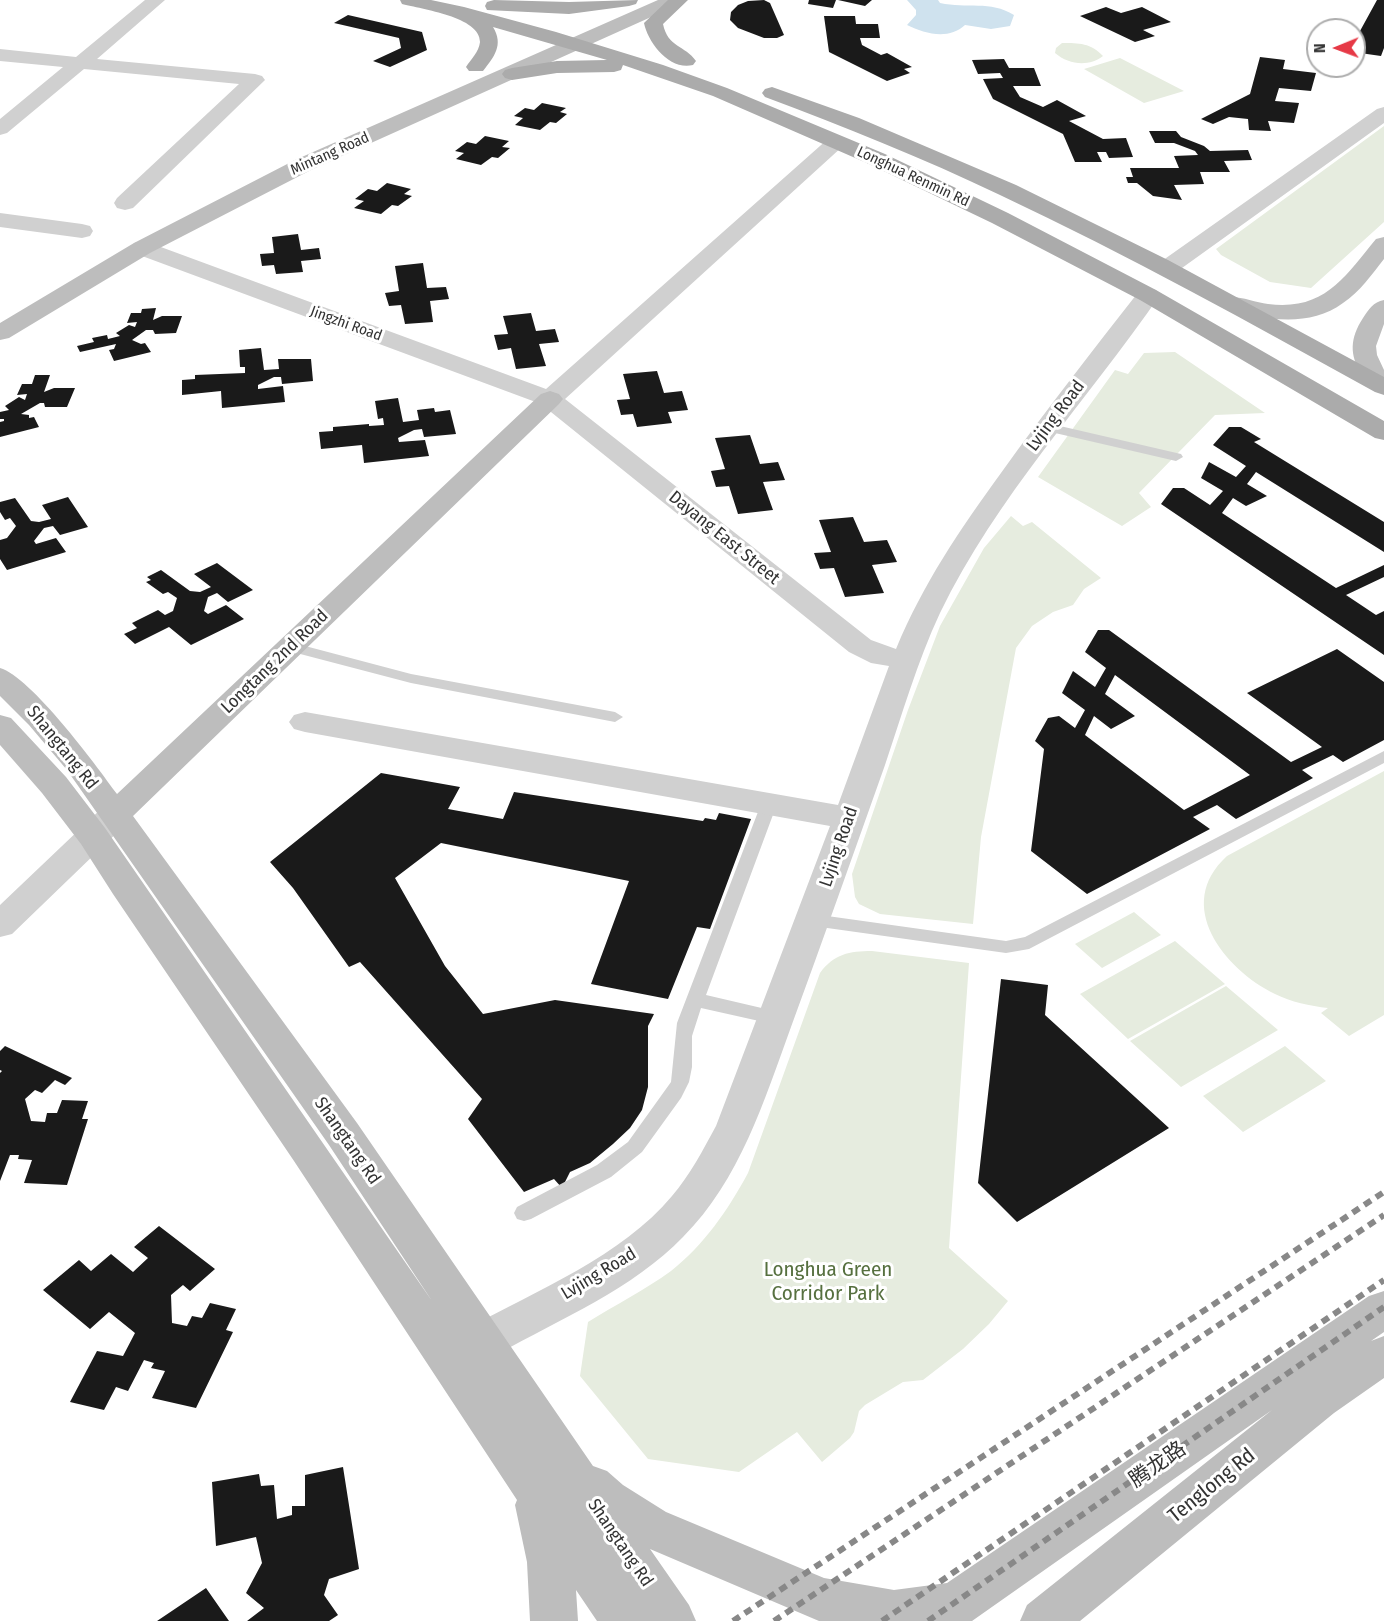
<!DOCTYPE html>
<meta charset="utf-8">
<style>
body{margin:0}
#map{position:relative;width:1384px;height:1621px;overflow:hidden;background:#fff;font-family:"Fira Sans Condensed",sans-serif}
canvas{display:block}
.north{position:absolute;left:1306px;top:18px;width:60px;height:60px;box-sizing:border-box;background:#fff;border:2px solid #adadad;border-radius:50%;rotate:269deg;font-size:16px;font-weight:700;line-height:24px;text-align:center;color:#333}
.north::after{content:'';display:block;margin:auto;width:21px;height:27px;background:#e63946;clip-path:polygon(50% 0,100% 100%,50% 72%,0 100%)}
</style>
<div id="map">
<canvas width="1384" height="1621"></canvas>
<div class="north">N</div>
</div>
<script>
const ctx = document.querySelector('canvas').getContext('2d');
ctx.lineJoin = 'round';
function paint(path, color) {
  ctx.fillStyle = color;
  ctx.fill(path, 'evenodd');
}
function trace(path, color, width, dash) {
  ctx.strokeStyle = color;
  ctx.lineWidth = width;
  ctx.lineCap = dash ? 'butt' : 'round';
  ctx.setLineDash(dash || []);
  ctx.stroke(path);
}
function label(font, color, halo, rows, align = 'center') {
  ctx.font = font + ' "Fira Sans Condensed","Noto Sans SC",sans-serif';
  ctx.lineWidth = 6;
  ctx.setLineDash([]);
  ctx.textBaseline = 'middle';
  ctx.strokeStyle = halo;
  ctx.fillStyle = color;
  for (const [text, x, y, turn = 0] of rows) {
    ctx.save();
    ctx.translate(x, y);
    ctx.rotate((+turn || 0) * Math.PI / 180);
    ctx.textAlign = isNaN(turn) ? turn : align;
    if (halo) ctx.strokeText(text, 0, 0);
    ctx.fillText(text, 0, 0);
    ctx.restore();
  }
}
paint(new Path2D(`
 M1062 43C1079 43 1091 43 1103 56 1089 67 1069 65 1055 53L1056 48Z
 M1120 58 1184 91 1144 103 1084 69Z
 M1384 126V222L1311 288 1270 282 1221 255 1216 249Z
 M1175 352 1265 413 1215 415 1139 493 1151 507 1122 526 1038 477 1115 370 1128 374 1144 353Z
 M1011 516 1023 526 1032 522 1101 578 1084 589 1073 605 1053 612 1032 626 1016 648 981 837 973 924 880 914 859 904 855 897 852 874 908 710 940 626 984 548Z
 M1384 771V1015L1349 1036 1321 1013 1328 1008C1310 1006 1291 1002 1275 994 1224 969 1173 905 1227 856Z
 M1134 912 1161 935 1102 968 1075 944Z
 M1175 941 1225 984 1128 1039 1080 994Z
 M872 951 969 963 949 1248 1008 1301 989 1324 963 1349 923 1380 903 1382 865 1405 859 1411 854 1432 850 1438 822 1462 797 1432 739 1472 648 1459 580 1376 588 1322C615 1305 645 1290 671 1271 704 1245 728 1210 748 1173L820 973C834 954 849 951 872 951Z
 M1226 986 1278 1030 1181 1087 1130 1041Z
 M1285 1046 1326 1081 1243 1132 1203 1096Z`), '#e6ecdf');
paint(new Path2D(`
 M907 0H938L940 3C967 9 990 0 1014 15L1010 26 991 29 965 25C949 40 925 34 907 25L916 15V10Z`), '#cfe2ee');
paint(new Path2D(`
 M809 0H836L833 8 808 4Z
 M838 0H872L865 6Z
 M1377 0H1384V48L1381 56 1360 53 1365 45 1354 43V33L1360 31Z
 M748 1 764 0 770 3 784 35 777 38H764L738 28 730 20 731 12 738 5Z
 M1106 7 1121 13 1142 7 1171 22 1143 30 1155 36 1135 42 1080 16Z
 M348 15 422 32 427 50 390 67 373 61 401 48 399 38 334 23Z
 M824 16H855L856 24H878L880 38H860L862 45 881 55 887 53 912 67 904 69 910 73 887 81 829 52Z
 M1260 57 1285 60 1283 69 1316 73 1311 91 1279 88 1275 101 1299 103 1294 123 1268 121 1271 131 1249 130 1248 119 1229 117 1213 124 1201 119 1250 94Z
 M1004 59 1009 68H1034L1041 86H1013L1020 97 1043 107 1057 100 1086 116 1069 121 1103 139 1126 138 1133 157 1109 158 1106 152H1097L1102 162H1075L1063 134 993 99 983 79 1003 78 1000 73 978 74 972 60Z
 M542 103 566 108 560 112 567 114 556 123 550 122 540 130 515 125 523 118 514 116 525 108 534 110Z
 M1149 131H1176L1181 137 1204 146 1210 151 1248 150 1252 160 1224 161 1230 172H1200L1204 184 1174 185 1182 200 1153 196 1137 183H1128L1126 177H1133L1130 168H1179L1174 156 1198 155 1195 151 1174 143H1155Z
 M485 136 509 141 502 147 510 148 498 158 492 157 481 165 456 159 464 153 455 151 467 142 476 144Z
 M387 183 411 189 404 194 412 196 398 206 392 205 381 214 354 208 364 201 355 199 368 189 377 191Z
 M298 234 301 250 319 248 321 259 301 261 303 272 276 274 274 265 262 266 260 254 274 253 272 237Z
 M423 263 427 288 446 287 449 299 430 301 433 322 405 324 401 305 389 306 385 293 399 291 395 266Z
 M156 308 153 320 162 316H182L176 333 155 334 153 330H146L132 340 141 344 145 343 151 352 114 361 109 350 114 349 116 344 80 352 77 346 94 342 92 338 107 335 108 339 120 336 116 333 129 325 135 327 137 322 127 323 131 313H141L142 309Z
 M531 313 536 331 555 329 559 342 539 344 546 366 516 369 511 348 498 350 494 335 508 334 503 316Z
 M261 348 264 370 279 369 278 359H311L313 381 282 384 281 377H274L258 385V389L283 386 285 402 222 408 221 391 182 395V380L195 379V375L245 373V367H240L239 350Z
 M657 371 664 393 682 391 688 410 668 412 672 423 637 427 633 414 621 415 617 400 630 399 623 374Z
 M35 375H50L44 392 54 388H75L67 407H45L44 403H40L21 414 29 415V418L34 417 39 427 0 437V422L4 421V419H0V412L9 410 5 406 19 397 25 400 27 394 17 395 22 384H32Z
 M398 398 403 422 419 420 417 410 434 408 435 412 450 410 456 434 424 437 422 429 414 430 398 438 399 442 425 440 429 456 364 463 362 445 321 449 319 432 333 431V427L369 424V426L384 425 383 418 378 419 375 401Z
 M1229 427H1241L1261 439 1254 442 1384 522V552L1256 472 1247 484 1267 496 1246 506 1233 498 1222 513 1336 588 1384 565V577L1346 595 1376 615 1384 611V655L1161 504 1173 488H1184L1210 505 1223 491 1201 478 1209 462 1236 477 1246 466 1213 445Z
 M750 435 760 464 778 462 785 480 763 482 773 510 738 514 729 486 716 487 711 471 725 469 715 438Z
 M68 497 88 527 60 535 53 526 44 528 34 541 36 544 56 538 66 552 7 570 0 559V540L7 538 16 526 10 518 5 520 0 512V502L15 498 31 521 39 522 51 519 42 505Z
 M853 517 864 542 887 540 897 562 872 565 884 593 845 597 834 568 820 569 814 553 831 552 819 520Z
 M217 563 253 590 228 602 217 593 208 597 204 611 208 614 226 605 244 619 191 645 169 627 135 644 124 634 137 628 132 623 158 610 165 615 173 611 177 598 168 592 163 594 146 582 151 580 147 577 161 570 190 591 200 592 211 587 194 574Z
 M1098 630H1109L1291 762 1322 747 1247 693 1337 649 1384 682V740L1343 762 1333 755 1302 770 1313 778 1236 819 1217 805 1193 817 1210 829 1087 894 1031 851 1044 749 1035 741 1048 718 1059 716 1075 728 1085 710 1062 693 1073 671 1095 687 1106 668 1085 652ZM1115 675 1250 775 1184 810 1085 735 1094 716 1111 729 1135 716 1105 694Z
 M381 773 460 787 448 809 503 819 514 792 703 821 705 818 716 820 719 813 751 819 710 929 697 927 668 999 591 984 629 881 441 843 395 878 445 966 483 1014 555 1000 654 1014 648 1026V1087L642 1110 630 1128 613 1144 590 1163 570 1172 562 1188 554 1179 524 1192 468 1119 482 1099 360 962 349 967 293 888 270 862Z
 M1001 979 1048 985 1045 1015 1169 1128 1017 1222 978 1183Z
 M5 1046 72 1078 65 1085 55 1080 42 1093 35 1090 25 1099 31 1121 45 1122 47 1113H57L62 1100 88 1101 82 1119H88L67 1185 24 1183 32 1160 18 1159 19 1155H10L0 1181V1073L2 1071 0 1070V1051Z
 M159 1226 215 1269 190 1291 183 1285 171 1295 172 1323 187 1326 192 1316 202 1318 210 1303 236 1309 226 1330 233 1332 196 1408 152 1398 165 1371 151 1368 154 1363 144 1360 128 1391 116 1387 104 1410 70 1402 97 1351 123 1356 135 1333 109 1312 90 1329 43 1290 79 1260 91 1271 111 1254 133 1272 148 1258 134 1247Z
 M343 1467 359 1569 329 1579 324 1595 338 1615 329 1621H247L264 1608 246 1593 262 1563 256 1537 216 1546 212 1482 259 1474 261 1486 274 1485 277 1519 292 1515V1506H305V1475Z
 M206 1588 229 1621H157Z`), '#1a1a1a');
paint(new Path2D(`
 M1047 423 1181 454 1183 457 1176 461 1042 430 1040 427Z
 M290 642 411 674 615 712 623 717 615 722 411 683 285 650 282 647Z
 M1384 751V763L1029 949 1006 953 813 926 807 924 804 920 807 916 813 914 1006 941 1025 937Z
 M769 799 775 800 777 804 706 995 783 1013 786 1018 783 1023 777 1025 701 1008 692 1036V1067L689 1082 681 1098 642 1152 611 1177 531 1219 524 1221 517 1219 514 1213 517 1207 597 1165 628 1142 671 1082 677 1023 761 804 763 800Z`), '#d0d0d0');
paint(new Path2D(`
 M145 0H165L97 59 255 74 262 76 265 80 133 208 125 210 117 208 114 203 117 198 239 84 84 69 7 133 0 135V119L63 67 0 61V49L76 57Z
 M1384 107V123L1175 273 1167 275 1159 273 1155 268 1159 263 1377 109Z
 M836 136 843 138 847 142 843 146 565 399 871 640 896 649C924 582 959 531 1001 473 1046 410 1093 350 1140 290L1148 288 1156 290 1160 295C1087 401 996 497 940 613 917 662 902 715 885 765 854 852 823 940 791 1027 764 1101 740 1180 683 1237 633 1289 560 1319 498 1354L483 1359 468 1354 462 1341 468 1328C536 1291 622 1256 672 1196 690 1175 703 1150 716 1126L830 826 305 732 294 729 289 722 294 715 305 712 838 805 889 666 871 663 849 652 541 404 134 253 131 248 134 243 142 241 150 243 546 389 829 138Z
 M0 213 82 224 90 226 93 231 90 236 82 238 0 227Z
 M115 804 127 807 132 815 127 823 12 934 0 937V905L103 807Z`), '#d0d0d0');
paint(new Path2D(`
 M658 0H682L680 4 311 170 150 253 9 338 0 340V323L134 243 295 160Z
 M1384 237V259C1372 274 1360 292 1343 303 1308 329 1261 319 1223 308L1219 303 1223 298C1237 294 1253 302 1268 304 1324 311 1344 278 1376 239Z
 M1384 300V324L1376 346 1377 355 1384 370V393C1374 390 1368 384 1362 375 1349 355 1350 338 1363 318 1369 309 1373 302 1384 300Z
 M550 391 559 394 563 399 559 404 133 816 357 1123 593 1466 607 1471 623 1485 666 1512 824 1578 894 1590 947 1583 1369 1296 1384 1291V1332L1371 1341 1384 1336V1378L1334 1413 1080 1621H1020L1027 1605 1272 1410 972 1621H819L650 1549 689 1605 696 1621H597L576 1590 578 1621H530L527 1562 515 1505 517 1500 294 1161 113 894 81 844 42 793 0 745V715L11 718 66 777 105 828 432 1301 329 1145 67 770 29 725 0 696V668C31 677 96 765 117 794L541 394Z`), '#bdbdbd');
paint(new Path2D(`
 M400 0H431L464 7 556 32 663 65 727 88 885 154 1008 213 1156 290 1384 421V440L1375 438 1140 300 992 223 869 164 713 96 623 65 621 70 614 72 557 73 512 80 505 78 502 74 505 70 512 68 557 61 607 60 493 27C504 45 494 57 483 71H469L466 67C471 59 479 52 480 42 481 17 421 9 402 4Z
 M494 0 569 2 638 0 636 4 629 6 569 14 487 10 485 6 487 2Z
 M668 0H688L663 24C668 48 685 45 696 61L693 65C670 71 648 43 644 23Z
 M772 87 859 118 1016 185 1168 260 1384 377V395L1375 392C1252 324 1128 255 1000 195 923 158 845 127 765 97L762 93 765 89Z`), '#ababab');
trace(new Path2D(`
 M733 1621 1384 1192
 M774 1621 1384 1215
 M882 1621 1384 1280
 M928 1621 1384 1307`), '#888', 6, [8, 6]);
label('15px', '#333', '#fff', [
 ["Mintang Road",330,154,-24],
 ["Longhua Renmin Rd",913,177,25],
 ["Jingzhi Road",346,324,20]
]);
label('18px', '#333', '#fff', [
 ["Lvjing Road",1056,416,-53],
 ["Dayang East Street",724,538,39],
 ["Longtang 2nd Road",275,662,-44],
 ["Shangtang Rd",62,748,51],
 ["Lvjing Road",839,847,-71],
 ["Shangtang Rd",347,1141,55],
 ["Lvjing Road",599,1274,-31],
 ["Shangtang Rd",620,1543,56]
]);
label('21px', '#56703f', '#fff', [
 ["Longhua Green",828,1270],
 ["Corridor Park",828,1294]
]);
label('21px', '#333', '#fff', [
 ["腾龙路",1158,1465,-35],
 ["Tenglong Rd",1212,1486,-39]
]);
</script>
